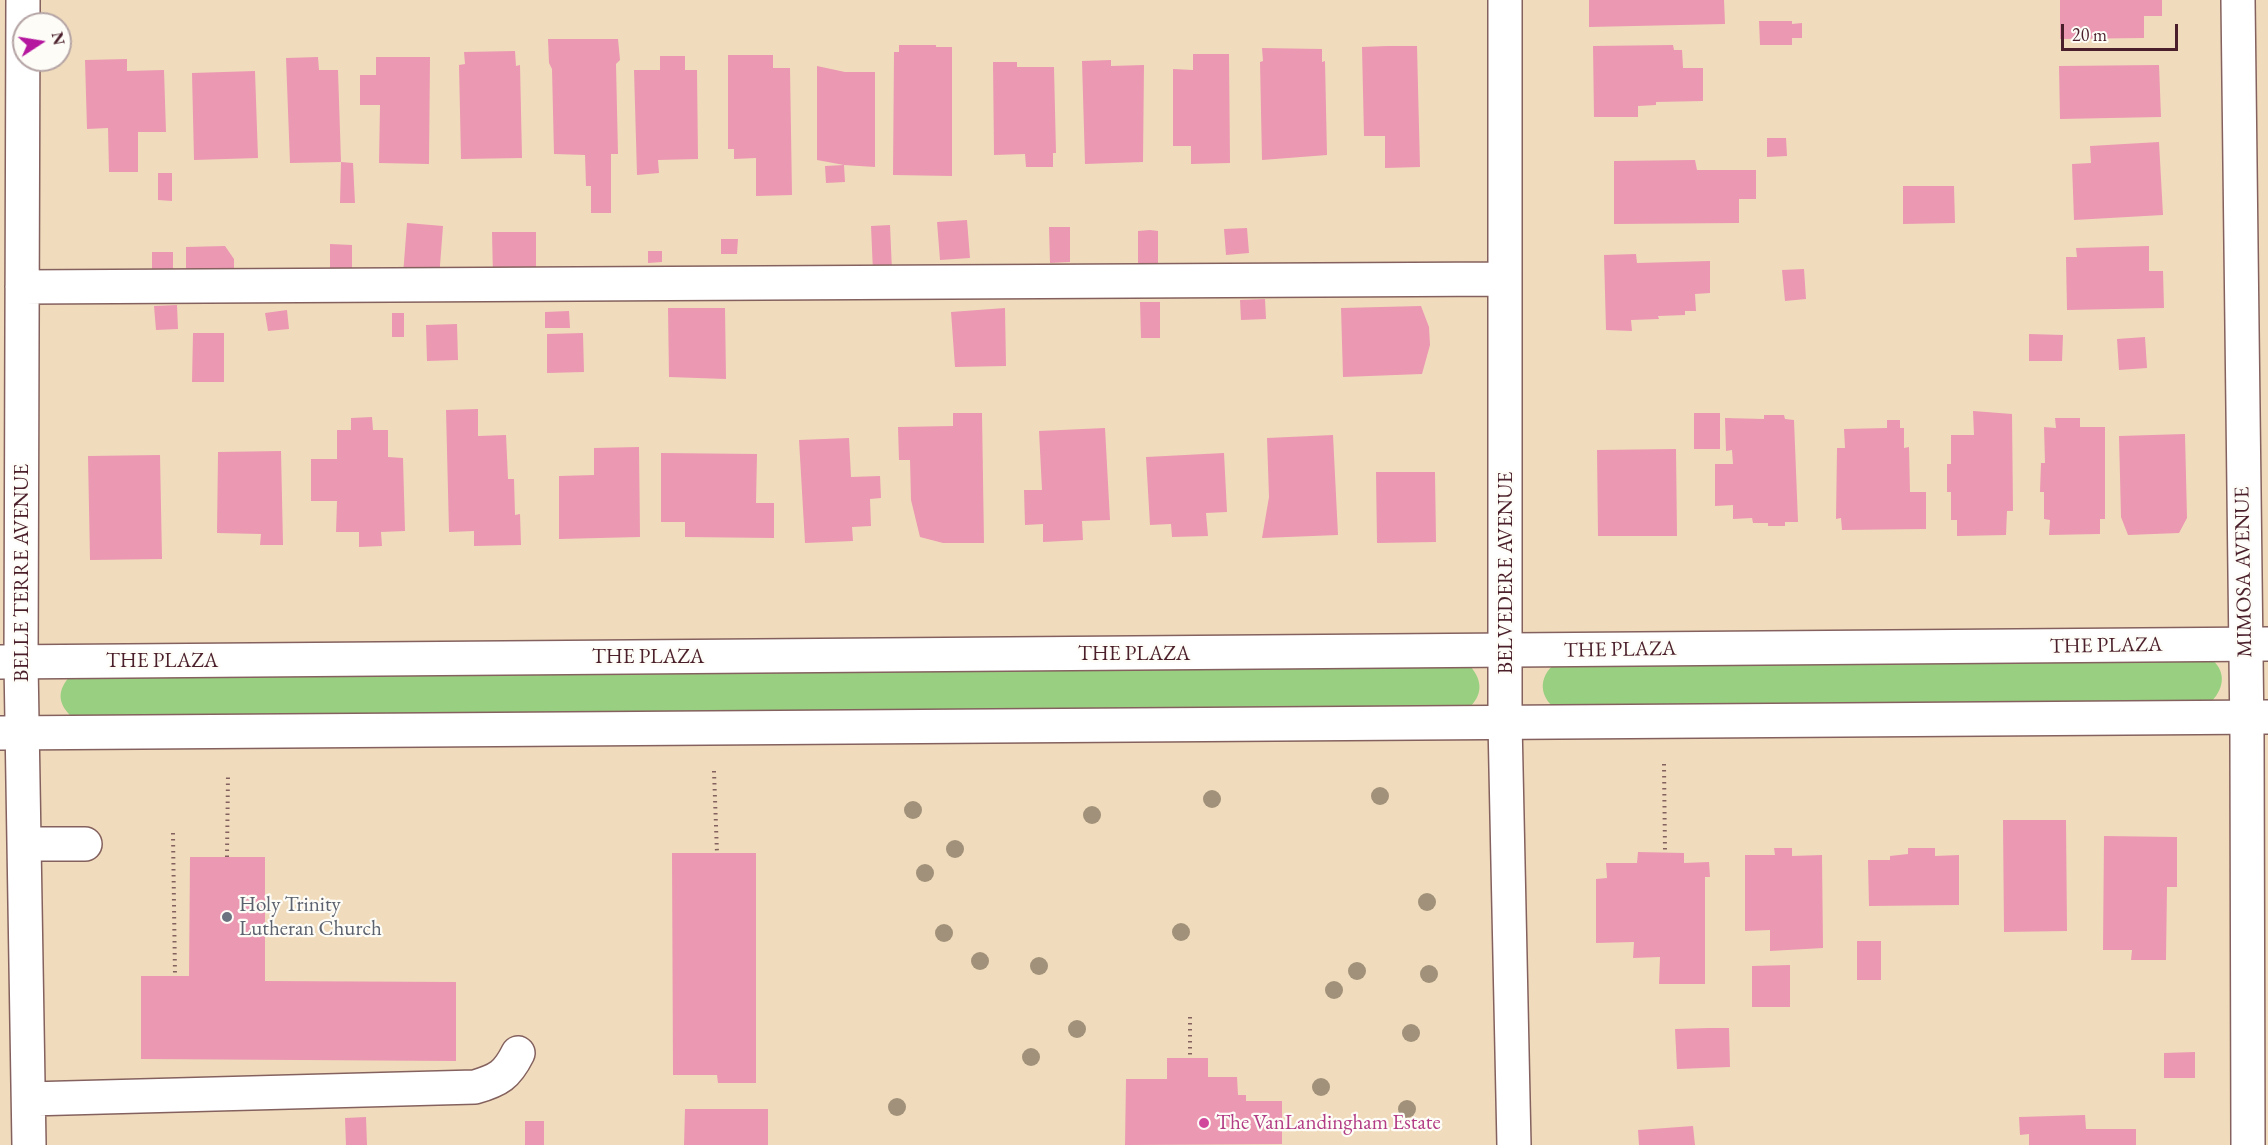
<!DOCTYPE html>
<style>
body{margin:0}
#map{position:relative;width:2268px;height:1145px;overflow:hidden;background:#f0dcbc;font-family:"EB Garamond",serif}
canvas{display:block}
.north{position:absolute;left:12px;top:12px;width:60px;height:60px;box-sizing:border-box;background:#fdfcf7;border:2px solid #b5a4a5;border-radius:50%;rotate:78deg;font-size:16px;font-weight:700;line-height:24px;text-align:center;color:#4a1f2b}
.north::after{content:'';display:block;margin:auto;width:21px;height:27px;background:#b5179e;clip-path:polygon(50% 0,100% 100%,50% 72%,0 100%)}
.scale{position:absolute;left:2061px;top:24px;width:117px;height:27px;box-sizing:border-box;border:3px solid #4a1f2b;border-top:0;padding-left:8px;font-size:18px;line-height:21px;white-space:nowrap;color:#4a1f2b;-webkit-text-stroke:4px #fdfcf7;paint-order:stroke}
</style>
<div id="map">
<canvas width="2268" height="1145"></canvas>
<div class="north">N</div>
<div class="scale">20 m</div>
</div>
<script>
const ctx = document.querySelector('canvas').getContext('2d');
ctx.lineJoin = 'round';
function paint(path, color) {
  ctx.fillStyle = color;
  ctx.fill(path, 'evenodd');
}
function trace(path, color, width, dash) {
  ctx.strokeStyle = color;
  ctx.lineWidth = width;
  ctx.lineCap = dash ? 'butt' : 'round';
  ctx.setLineDash(dash || []);
  ctx.stroke(path);
}
function label(font, color, halo, rows, align = 'center') {
  ctx.font = font + ' "EB Garamond",serif';
  ctx.lineWidth = 4.5;
  ctx.setLineDash([]);
  ctx.textBaseline = 'middle';
  ctx.strokeStyle = halo;
  ctx.fillStyle = color;
  for (const [text, x, y, turn = 0] of rows) {
    ctx.save();
    ctx.translate(x, y);
    ctx.rotate((+turn || 0) * Math.PI / 180);
    ctx.textAlign = isNaN(turn) ? turn : align;
    if (halo) ctx.strokeText(text, 0, 0);
    ctx.fillText(text, 0, 0);
    ctx.restore();
  }
}
paint(new Path2D(`
 M2210 658C2226 670 2225 687 2212 701L1559 711C1539 699 1537 677 1556 663Z
 M1470 666C1483 681 1483 695 1468 709L72 717C57 703 57 690 71 675Z`), '#99cf80');
paint(new Path2D(`
 M1589 0H1724L1725 24 1589 27Z
 M2060 0H2162V16H2144V38L2060 39Z
 M1759 21H1792V24L1802 23V38H1792V45H1760Z
 M548 39H618L620 60 616 64 618 154H611V213H591V186H586L585 155 554 154 552 69 549 63Z
 M899 45H936V47H952V176L893 175 894 52H899Z
 M1673 45 1674 50H1682L1683 68H1703V101L1656 102V105L1638 106V117H1594L1593 46Z
 M1387 46H1417L1420 167 1385 168V136H1364L1362 47Z
 M1262 48 1322 49V62L1325 61 1327 155 1262 160 1260 62 1263 61Z
 M515 51 516 66 520 65 522 158 461 159 459 65 465 64 464 52Z
 M1193 54H1229L1230 163 1191 164V146H1173V69L1193 70Z
 M728 55H773V68H790L792 195 756 196V158L734 159V149H728Z
 M660 56H685V70H697L698 159 658 160 659 173 637 175 634 70H660Z
 M318 57 319 70H338L341 162 290 163 286 58Z
 M376 57H430L429 164 379 163 380 105H360V75H376Z
 M127 59V71L164 70 166 132H138V172H109L108 128 87 129 85 60Z
 M1111 60V66L1144 65 1143 162 1085 164 1082 61Z
 M993 62H1017V67H1054L1056 153H1053V167H1026L1025 154 994 155Z
 M2159 65 2161 117 2060 119 2059 66Z
 M817 66 845 72H875V167L844 165 845 182 826 183 825 166 844 165 817 160Z
 M255 71 258 158 194 160 192 73Z
 M1767 138H1786L1787 156 1767 157Z
 M2159 142 2163 215 2074 220 2072 164 2091 163 2090 146Z
 M1695 160 1697 170H1756V199H1739V223L1614 224V161Z
 M341 162 353 163 355 203H340Z
 M158 173H172V201L158 200Z
 M1903 186H1954L1955 223 1903 224Z
 M967 220 970 258 940 260 937 222Z
 M407 223 443 226 439 279 403 275Z
 M890 225 892 271 873 272 871 226Z
 M1049 227H1070V262L1050 263Z
 M1247 228 1249 253 1226 255 1224 229Z
 M1150 230 1158 231V265H1138V231Z
 M492 232H536V278L493 277Z
 M721 239H738L737 254H721Z
 M330 244 352 245V269H330Z
 M225 246 234 259V282L186 283V247Z
 M2149 246V271H2163L2164 308 2067 310 2066 257H2077L2076 248Z
 M648 251H662V262L648 263Z
 M152 252H173V269H152Z
 M1636 254 1637 263 1710 261V293L1695 294 1696 311H1685V315L1658 316 1659 319 1631 320 1632 331 1606 330 1604 255Z
 M1804 269 1806 299 1785 301 1782 270Z
 M1265 299 1266 319 1241 320 1240 300Z
 M1140 302H1160V338H1141Z
 M177 305 178 329 156 330 154 306Z
 M1421 306 1429 327 1430 345 1422 374 1343 377 1341 308Z
 M668 308H725L726 379 669 377Z
 M1005 308 1006 366 955 367 951 312Z
 M287 310 289 329 268 331 265 313Z
 M569 311 570 328H545V312Z
 M392 313H404V337H392Z
 M457 324 458 360 427 361 426 325Z
 M193 333H224V382H192Z
 M583 333 584 372 547 373V334Z
 M2029 334 2063 335 2062 361H2029Z
 M2145 337 2147 368 2119 370 2117 339Z
 M478 409V436L506 435 508 479H514L515 515 520 514 521 545 474 546V531L449 532 446 410Z
 M1973 411 2012 414 2013 511H2007L2006 535 1957 536V520H1951V492H1947V464H1951V435H1974Z
 M953 413H982L984 543H943L920 537 911 500 910 460H899L898 427 953 426Z
 M1694 413H1720V449H1694Z
 M1764 415H1784L1785 419 1794 420 1798 522H1785V526H1768V523H1753L1752 518 1733 519V505L1715 506V464H1733L1732 450 1726 451 1725 418 1764 419Z
 M372 417 373 430H388V457L403 458 405 531 381 532 382 546 359 547V532H336L337 501H311V459H337V430H351V418Z
 M2055 418H2080V427H2105V519H2100V534L2049 535 2050 520 2044 519V492H2040L2041 463H2045L2044 427 2056 428Z
 M1887 420H1900V428H1904V448L1909 447 1910 492H1926V529L1842 530 1841 518 1836 519 1837 448H1845L1844 429 1887 428Z
 M1105 428 1110 520 1082 521 1083 540 1043 542V524L1025 525 1024 490H1042L1039 431Z
 M2185 434 2187 518 2179 533 2128 535 2121 517 2119 436Z
 M1333 435 1338 535 1262 538 1269 497 1267 438Z
 M849 438 851 477 880 476 881 498 870 499 871 526 852 527 853 541 805 543 799 440Z
 M639 447 640 537 559 539V476L594 475V448Z
 M1676 449 1677 536H1598L1597 450Z
 M281 451 283 545H260L261 534 217 533 218 452Z
 M661 453 757 454 756 503H774V538L685 537V522H661Z
 M1224 453 1227 512 1206 513 1208 536 1172 537 1171 524 1150 525 1146 457Z
 M160 455 162 559 90 560 88 456Z
 M1376 472H1435L1436 542 1377 543Z
 M2003 820H2066L2067 931 2004 932Z
 M2104 836 2177 837V887H2167L2166 960H2131L2132 950H2103Z
 M1774 848H1792V856L1822 855 1823 948 1770 951V930L1745 931V855H1775Z
 M1908 848H1935V856L1959 855V905L1869 906 1868 860H1890V856L1908 854Z
 M1638 852 1684 853V863L1709 862 1710 877H1705V984H1659L1660 957 1633 958 1634 942 1596 943V879L1607 878 1606 863H1637Z
 M672 853H756V1083H718L717 1075H673Z
 M190 857H265V981L456 982V1061L141 1059V976H189Z
 M1857 941H1881V980H1857Z
 M1790 965V1007H1752V966Z
 M1709 1028H1729L1730 1067 1677 1069 1675 1029Z
 M2195 1052V1078H2164V1053Z
 M1167 1058H1208V1077H1237L1238 1095H1246V1101H1282V1144L1125 1145 1126 1079H1167Z
 M685 1109H768V1145H684Z
 M2085 1115 2086 1129H2136V1145H2029V1134L2020 1135 2019 1117Z
 M366 1117 367 1145H346L345 1118Z
 M525 1121H544V1145H525Z
 M1693 1126 1695 1145H1639L1638 1130Z`), '#eb98b2');
const minor = new Path2D(`
 M23 0 21 662 29 1145
 M1505 0V722L1514 1145
 M2238 0 2247 737 2248 1145
 M22 287 1505 279
 M24 844H85
 M29 1099 475 1087C499 1080 507 1075 518 1053`);
const major = new Path2D(`
 M0 662 2268 644
 M0 733 2268 717`);
trace(minor, '#84615e', 36);
trace(major, '#84615e', 36);
trace(new Path2D(`
 M1664 764 1665 852
 M714 771 717 853
 M173 833 175 976
 M227 857 228 774
 M1190 1017V1058`), '#84615e', 4, [1.5, 4.5]);
trace(minor, '#fff', 33);
trace(major, '#fff', 33);
ctx.fillStyle = '#a2917a';
for (const [x, y] of [
 [1380,796],
 [1212,799],
 [913,810],
 [1092,815],
 [955,849],
 [925,873],
 [1427,902],
 [1181,932],
 [944,933],
 [980,961],
 [1039,966],
 [1357,971],
 [1429,974],
 [1334,990],
 [1077,1029],
 [1411,1033],
 [1031,1057],
 [1321,1087],
 [897,1107],
 [1407,1109]
]) {
  ctx.beginPath();
  ctx.arc(x, y, 9, 0, 2 * Math.PI);
  ctx.fill();
}
for (const [x, y, r, color] of [
 [227,917,6,"#6b7280"],
 [1204,1123,6,"#d1479c"]
]) {
  const dot = new Path2D();
  dot.arc(x, y, r, 0, 2 * Math.PI);
  ctx.fillStyle = color;
  ctx.fill(dot);
  trace(dot, '#fdfcf7', 2);
}
label('21px', '#4a1f2b', '#fdfcf7', [
 ["MIMOSA AVENUE",2244,572,-91],
 ["BELLE TERRE AVENUE",22,573,-90],
 ["BELVEDERE AVENUE",1506,573,-90],
 ["THE PLAZA",2106,646,-1],
 ["THE PLAZA",1620,650,-1],
 ["THE PLAZA",1134,654],
 ["THE PLAZA",648,657],
 ["THE PLAZA",162,661]
]);
label('21px', '#5b616d', '#fdfcf7', [
 ["Holy Trinity",239,905],
 ["Lutheran Church",239,929]
], 'left');
label('21px', '#b23c85', '#fdfcf7', [
 ["The VanLandingham Estate",1216,1123]
], 'left');
</script>
